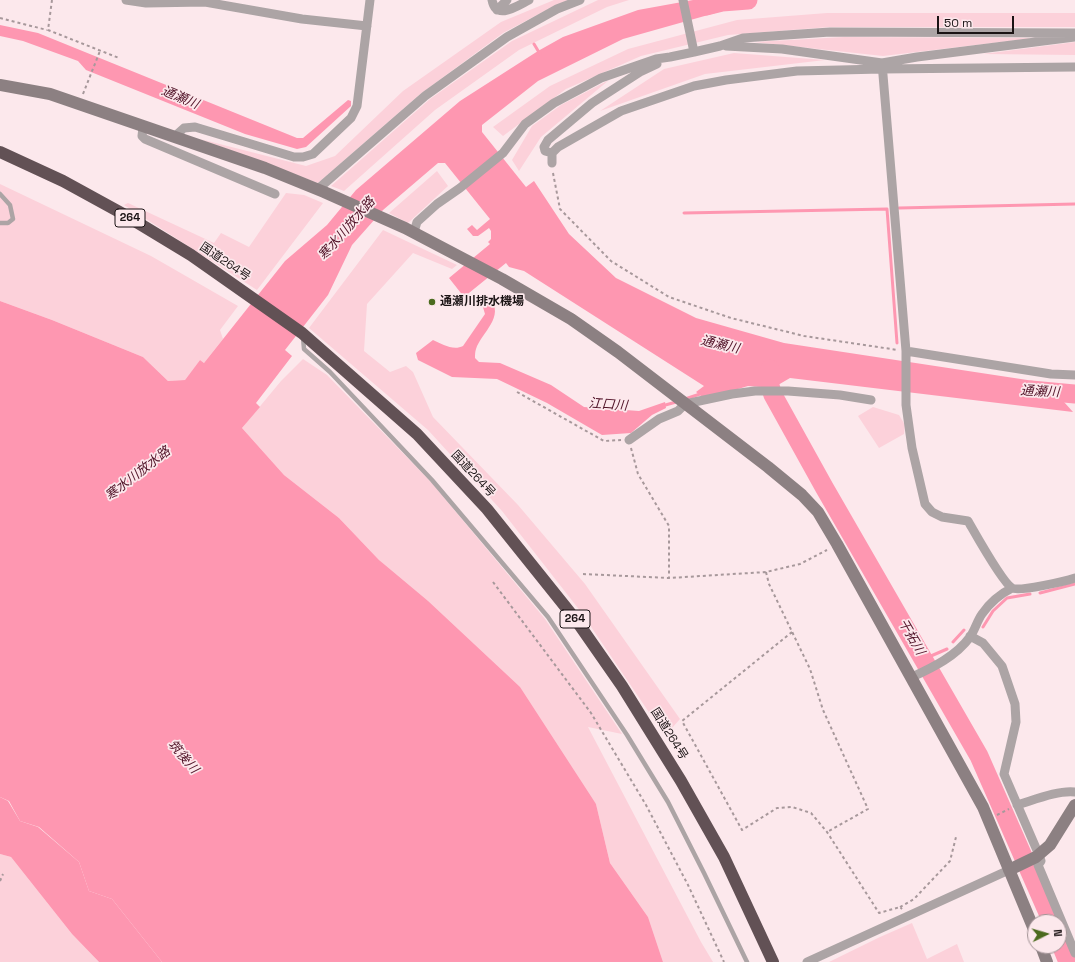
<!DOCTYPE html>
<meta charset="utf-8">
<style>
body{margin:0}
#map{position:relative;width:1075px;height:962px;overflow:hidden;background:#fce8ec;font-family:"Space Grotesk",sans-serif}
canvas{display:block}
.north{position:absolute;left:1027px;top:914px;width:40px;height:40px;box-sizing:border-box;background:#fce8ec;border:1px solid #a29396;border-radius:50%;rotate:85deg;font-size:11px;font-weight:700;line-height:16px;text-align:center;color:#1a1314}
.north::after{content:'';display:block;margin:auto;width:14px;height:18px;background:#4b6a1e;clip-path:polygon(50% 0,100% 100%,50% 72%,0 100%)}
.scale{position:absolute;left:937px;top:16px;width:77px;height:18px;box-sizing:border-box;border:2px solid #1a1314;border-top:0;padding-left:5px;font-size:12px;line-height:14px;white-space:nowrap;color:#1a1314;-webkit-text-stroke:3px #fce8ec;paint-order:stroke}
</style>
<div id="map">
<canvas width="1075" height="962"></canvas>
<div class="north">N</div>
<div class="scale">50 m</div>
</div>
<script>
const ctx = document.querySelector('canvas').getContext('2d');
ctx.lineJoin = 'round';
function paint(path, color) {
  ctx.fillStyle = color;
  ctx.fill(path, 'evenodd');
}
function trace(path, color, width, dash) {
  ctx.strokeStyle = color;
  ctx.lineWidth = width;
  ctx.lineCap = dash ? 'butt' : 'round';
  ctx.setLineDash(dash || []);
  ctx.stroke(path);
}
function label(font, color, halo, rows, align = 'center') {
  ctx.font = font + ' "Space Grotesk","Noto Sans JP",sans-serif';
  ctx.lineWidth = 3.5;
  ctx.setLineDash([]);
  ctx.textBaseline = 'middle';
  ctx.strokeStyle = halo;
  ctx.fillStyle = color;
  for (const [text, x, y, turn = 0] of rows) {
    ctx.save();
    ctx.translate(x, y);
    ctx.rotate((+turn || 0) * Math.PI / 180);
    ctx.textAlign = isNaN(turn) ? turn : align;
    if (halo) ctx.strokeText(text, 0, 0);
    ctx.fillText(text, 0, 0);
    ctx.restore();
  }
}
paint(new Path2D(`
 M554 0H569L552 7 503 33 419 95 318 183 200 139 306 166 335 156 403 91 501 22Z
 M598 0H629L607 7 519 50 435 110 344 191 331 186 430 99 512 41Z
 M827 13H1075V27H829L728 35 641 56 566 89 503 136 493 127 550 86 628 49 737 20Z
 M844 37 1035 38 883 56 754 42Z
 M1075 42V55L983 54Z
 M734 53 825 60 705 74 600 111 664 69Z
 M609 80 541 137 519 171 512 160 532 126 561 105Z
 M437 171 448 186 408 223 389 213Z
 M0 184 151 256 238 306 220 330 223 339 204 363 200 360 185 380 168 381 143 357 52 320 0 301Z
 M286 193 304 195 323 203 257 290 124 205 128 203 214 243 221 233 249 247Z
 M383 230 457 265 452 269 413 253 367 304 364 351 390 372 406 366 413 372 433 417 518 505 585 584 680 719 665 736 581 612 502 511 428 430 309 328Z
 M303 359 327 375 431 482 545 619 622 734 588 727 701 942 713 962H663L648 917 610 863 596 804 379 560 339 518 284 475 242 428 281 381Z
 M873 407 899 415 905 425 904 434 879 448 858 416Z
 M0 854 11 857 72 934 99 962H0Z
 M912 923 927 959 957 944 964 962H829L880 937Z`), '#fcd1da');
paint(new Path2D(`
 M0 797 8 801 20 821 38 827 79 862 89 891 112 899 162 962H99L72 934 11 857 0 854Z`), '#fd96b0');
paint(new Path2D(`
 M693 0H732L733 8 623 39 538 81 482 125V132L526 187 534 181 569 234 616 278 696 318 784 343 1047 383 1073 412 790 378 778 385 760 387 748 386 705 399 696 392 704 386 524 271 509 267 506 263 464 297 449 278 490 244 488 242 491 239V231L489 228 478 236H473L467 229 472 225 477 230 490 219 445 163H438L383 210 352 245 328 295 285 350 292 356 256 403 260 407 242 428 284 475 339 518 379 560 428 601 520 687 596 804 610 863 648 917 663 962H162L112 899 89 891 79 862 39 827 20 821 9 801 0 797V301L52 320 143 357 168 381 185 380 200 360 204 363 285 261 327 225 356 190 460 101 538 51 563 37 638 10Z
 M0 25 38 33 297 138H303L348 100 351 101V106L306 147 297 149 245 134 86 70 78 61 23 41 0 36Z
 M490 298C505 317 482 332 476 349 475 352 475 355 475 358L479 362 500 363 551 385 584 407 639 411 665 402 666 408 652 415 631 433 602 435 547 403 497 379 452 377 418 360 416 353 433 340C442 344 453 351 463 346L485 314 482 304Z`), '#fe97b1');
trace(new Path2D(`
 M534 44 540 54
 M899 208 1075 204
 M684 213 887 209 897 343
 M685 399 703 393
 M662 406 676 402
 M1040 593 1075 584
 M983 627 993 611 1007 598 1030 594
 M953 642 964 630
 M924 659 947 649`), '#fe97b1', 3);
trace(new Path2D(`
 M706 6 722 2 748 0
 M770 369V386L773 395 824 487 979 756 1052 922
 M1031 390 1075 394
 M1059 940 1068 962`), '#fe97b1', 19);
trace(new Path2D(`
 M52 0 48 30 119 58
 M0 18 47 30
 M83 94 100 51
 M553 173 560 209 611 261 669 297 731 318 804 336 898 350
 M517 392 604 441 621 440
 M631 448 638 474 669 526V578
 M766 572 769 584 810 669 823 710 868 809 827 832
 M583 574 669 578 766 572 800 564 827 550
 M493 582 591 713 646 805 688 885 724 962
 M792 632 682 721 742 830 777 808 792 807 811 813 827 832 879 913 900 907 902 909
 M997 815 1009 809
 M0 881 3 874
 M900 907 914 899 950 861 956 837`), '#a7989b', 2, [3, 3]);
trace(new Path2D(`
 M0 194 10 205 13 219 8 223H0
 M303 337 304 349 330 372 432 480 548 617 627 735 668 802 704 873 747 962`), '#aca4a5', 4.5);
trace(new Path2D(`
 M126 0 146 3 205 2 302 19 367 26
 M492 0C496 21 517 6 529 0
 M497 10 507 0
 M1075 37 917 57 882 63 906 351V405L912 448 925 504 932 512 942 517 968 521C975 533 1002 582 1012 588 1019 592 1066 581 1075 578
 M726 46 782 49 882 63
 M694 52 720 46 743 38 830 32 1074 33
 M143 127 142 136 145 139 275 194
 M174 137 184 128 195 127 294 157H303L313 154 351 118 357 106 370 0
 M552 153 545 151 544 147 548 140 592 103 640 72 657 64
 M552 163V153L558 147 621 111 694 86 726 80 797 71 882 69 1075 67
 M318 189 425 96 507 37 557 9 580 0
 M414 232 417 222 437 204 460 188 503 153 525 124 554 103 601 78 656 59 670 57 694 52 683 0
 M906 351 1051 374 1075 375
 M629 440 659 419 678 411 685 404 732 394 755 391H788L840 395 871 400
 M970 636 983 643 1002 666 1015 704 1016 722 1004 774 1039 855 1041 861 1038 865 1075 953
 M912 677C934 667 956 656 970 637 975 630 977 621 982 614 989 604 1000 594 1012 588
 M1017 805C1034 800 1058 790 1075 792
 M807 962 1009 870`), '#aca4a5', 9);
trace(new Path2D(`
 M0 85 50 94 265 168 324 192 405 228 502 279 571 319 618 352 768 467 802 495 818 512 837 544 983 807 1035 932
 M1009 870 1036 857 1050 845 1075 805
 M1041 946 1047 962`), '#8c8082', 12);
trace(new Path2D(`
 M0 152 63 181 125 215 191 255 302 333 417 434 487 509 576 620 622 686 681 781 724 857 773 962`), '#625155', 12);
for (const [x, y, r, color] of [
 [432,302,4,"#4b6a1e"]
]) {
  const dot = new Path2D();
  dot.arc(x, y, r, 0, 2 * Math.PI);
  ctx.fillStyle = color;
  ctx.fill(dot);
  trace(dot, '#fce8ec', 1.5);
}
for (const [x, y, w] of [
 [130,218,30],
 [575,619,30]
]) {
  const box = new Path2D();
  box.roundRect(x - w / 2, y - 9, w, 18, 3);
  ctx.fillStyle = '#fce8ec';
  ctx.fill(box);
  trace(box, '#1a1314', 1);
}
label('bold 11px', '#1a1314', null, [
 ["264",130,218],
 ["264",575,619]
]);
label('12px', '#1a1314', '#fce8ec', [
 ["国道264号",225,262,34],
 ["国道264号",473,474,47],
 ["国道264号",669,734,58]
]);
label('bold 12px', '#1a1314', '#fce8ec', [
 ["通瀬川排水機場",440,302]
], 'left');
label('italic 13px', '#501227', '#fce8ec', [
 ["通瀬川",180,98,23],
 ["寒水川放水路",347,229,-49],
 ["通瀬川",720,345,13],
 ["通瀬川",1040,392,3],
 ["江口川",608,405,4],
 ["寒水川放水路",138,474,-38],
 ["干拓川",911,637,60],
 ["筑後川",183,757,49]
]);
</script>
